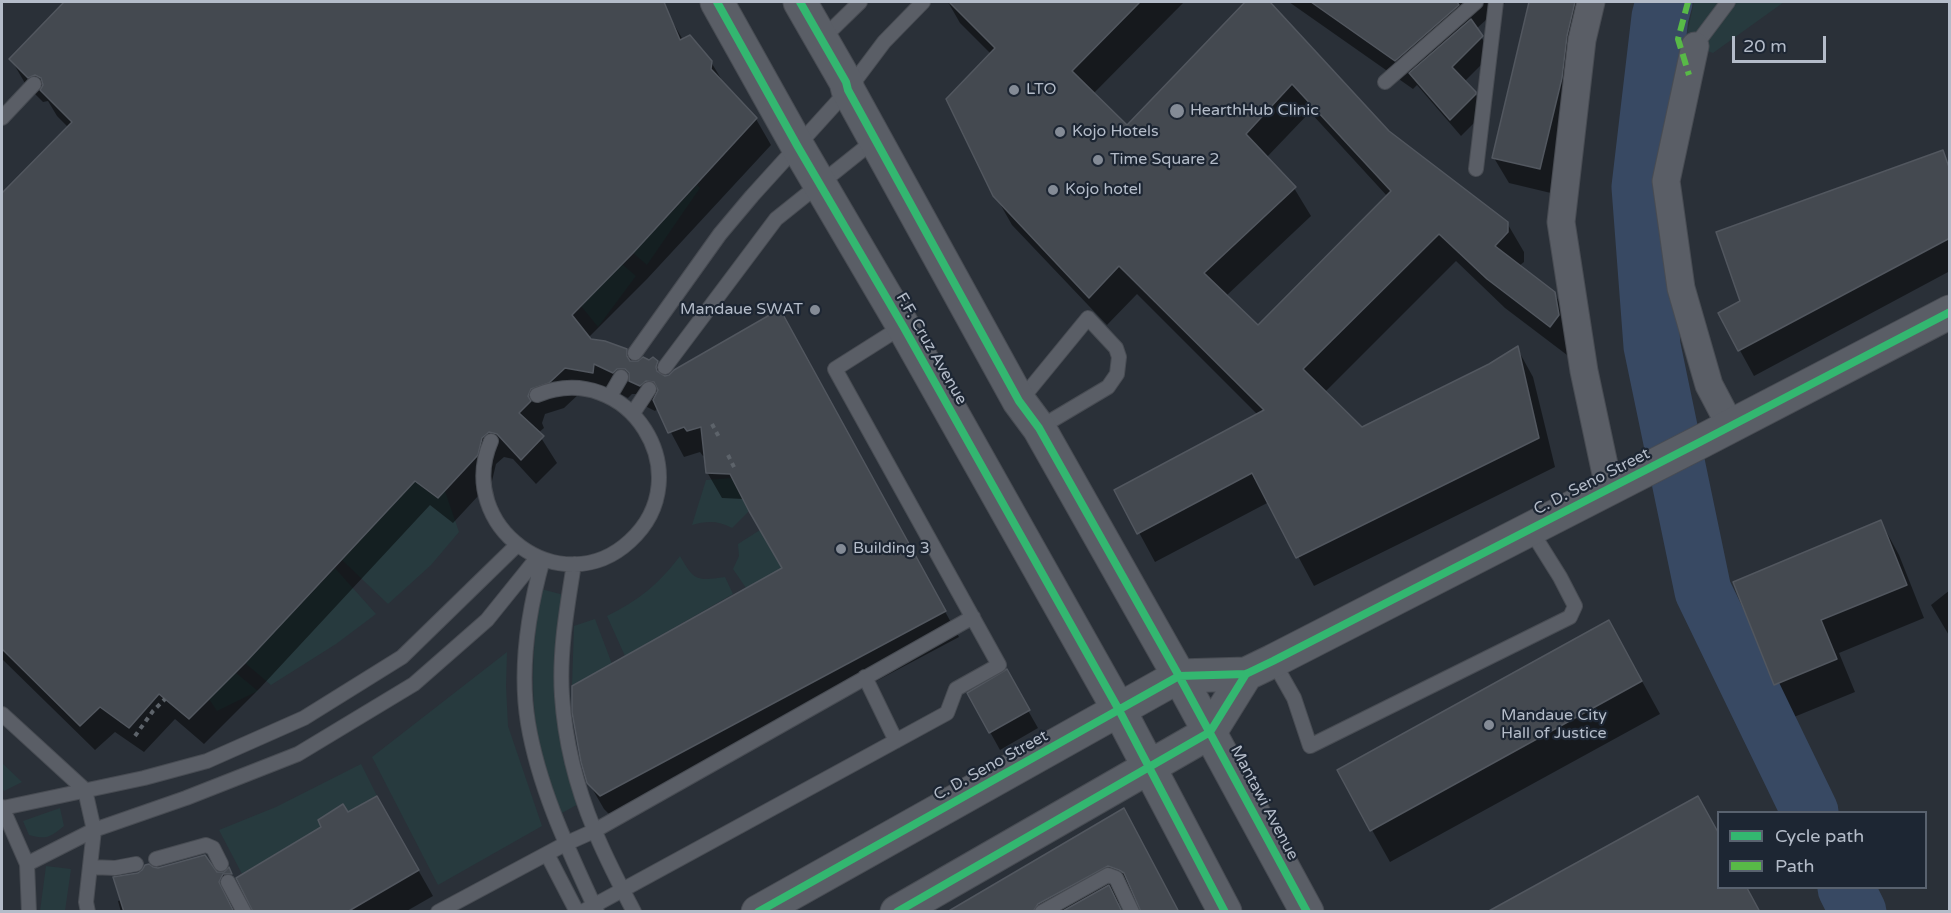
<!DOCTYPE html>
<style>
body{margin:0}
#map{position:relative;width:1951px;height:913px;overflow:hidden;background:#2a3038;font-family:"Varela Round",sans-serif}
canvas{display:block}
.frame{position:absolute;inset:0;border:3px solid #b4bcc9;pointer-events:none}
.legend{position:absolute;left:1717px;top:811px;width:210px;height:78px;box-sizing:border-box;background:#1d2633;border:2px solid #59626f;margin:0;padding:8px 10px;list-style:none;font-size:18px;color:#b4bcc9}
.legend li{display:flex;align-items:center;gap:12px;height:30px}
.legend b{width:30px;border:2px solid #59626f}
.scale{position:absolute;left:1732px;top:36px;width:94px;height:27px;box-sizing:border-box;border:3px solid #b4bcc9;border-top:0;padding-left:8px;font-size:18px;line-height:21px;white-space:nowrap;color:#b4bcc9;-webkit-text-stroke:4px #1d2633;paint-order:stroke}
</style>
<div id="map">
<canvas width="1951" height="913"></canvas>
<div class="frame"></div>
<ul class="legend">
<li><b style="height:8px;background:#33b770"></b>Cycle path</li>
<li><b style="height:8px;background:#58b947"></b>Path</li>
</ul>
<div class="scale">20 m</div>
</div>
<script>
const ctx = document.querySelector('canvas').getContext('2d');
ctx.lineJoin = 'round';
function paint(path, color) {
  ctx.fillStyle = color;
  ctx.fill(path, 'evenodd');
}
function trace(path, color, width, dash) {
  ctx.strokeStyle = color;
  ctx.lineWidth = width;
  ctx.lineCap = dash ? 'butt' : 'round';
  ctx.setLineDash(dash || []);
  ctx.stroke(path);
}
function label(font, color, halo, rows, align = 'center') {
  ctx.font = font + ' "Varela Round",sans-serif';
  ctx.lineWidth = 4.5;
  ctx.setLineDash([]);
  ctx.textBaseline = 'middle';
  ctx.strokeStyle = halo;
  ctx.fillStyle = color;
  for (const [text, x, y, turn = 0] of rows) {
    ctx.save();
    ctx.translate(x, y);
    ctx.rotate((+turn || 0) * Math.PI / 180);
    ctx.textAlign = isNaN(turn) ? turn : align;
    if (halo) ctx.strokeText(text, 0, 0);
    ctx.fillText(text, 0, 0);
    ctx.restore();
  }
}
paint(new Path2D(`
 M1694 2H1784L1713 53 1685 43Z
 M697 185 700 188 647 265 633 253Z
 M622 264 636 276 598 327 581 306Z
 M732 478 749 511 732 528C718 520 706 521 692 525L706 480Z
 M415 481 437 498 445 491 459 532 431 565 388 604 342 560Z
 M760 530 782 568 746 588 733 569 739 556 738 544Z
 M680 556C694 581 697 581 725 577L733 594 625 656 607 616C639 600 658 585 680 556Z
 M335 568 376 614 336 644 271 685 245 663Z
 M541 589 564 595 559 626 580 803 562 813C527 745 529 664 541 589Z
 M595 619 612 664 572 686 574 626Z
 M507 652 506 686 508 726 542 826 438 885 372 757Z
 M235 672 258 691 217 711 209 699Z
 M2 763 22 782 4 791 2 788Z
 M361 764 377 796 348 812 343 805 318 820 321 827 242 874 219 830 276 807Z
 M60 808 64 826C50 837 47 840 29 835L23 821Z
 M46 866 71 869 65 911H40Z`), '#273a3e');
paint(new Path2D(`
 M66 2H661L683 40 711 62 726 87 756 119 771 145 647 279 588 338 590 340 626 350 633 362H657L666 377 794 336 959 637 615 820 604 809 589 783 783 569 744 499 722 498 707 472 705 455 703 456 700 452 684 457 658 408 655 411 645 406 639 394H632L628 398 609 388 607 398 580 393 564 408 545 414 542 423 544 428 538 433 557 463 536 484 513 459 504 457 496 464 492 481 453 523 430 505 260 688 204 744 175 719 144 752 115 732 95 750 2 659V195L68 127 57 116 48 101 43 102 26 85 11 59Z
 M948 2H1184L1093 94 1127 127 1247 2H1268L1388 132 1507 223 1524 252V262L1519 266 1554 293 1571 322 1575 344 1567 355 1505 308 1456 261 1325 392 1362 429 1490 365 1517 348 1533 377 1555 467 1314 586 1269 502 1155 562 1116 490 1258 415 1137 294 1107 325 1012 225 995 195 991 54 960 23ZM1310 112 1388 197 1258 327 1226 296 1311 216 1294 188 1266 158Z
 M1289 2H1506L1476 29 1492 54 1464 82 1475 93 1485 112 1461 136 1417 85 1413 89Z
 M1530 2H1600L1555 194 1509 183 1494 158Z
 M1942 152 1950 165V271L1754 376 1720 314 1742 302Z
 M1881 522 1899 555 1924 618 1839 653 1855 692 1794 717 1776 684Z
 M1950 590V637L1931 605Z
 M1627 654 1660 714 1390 862 1372 830Z
 M1006 672 1038 728 1000 750 969 694Z
 M377 798 433 896 405 912H254L347 814Z
 M1124 810 1179 912 1127 898 1118 903 1122 912H950Z
 M153 869 225 874 229 869 245 899H239L235 903 234 912H121L118 901 121 900 139 874Z
 M1718 888H1747L1760 912H1491Z`), '#0007');
trace(new Path2D(`
 M1664 2 1660 17 1640 187 1652 346 1703 591 1810 812
 M1846 888 1858 912`), '#384963', 57);
const building = new Path2D(`
 M64 2H664L680 40 690 35 712 61 711 69 757 118 633 253 572 315 591 339 605 341 627 349V356L630 361H638L643 357 649 360 653 357 658 361 656 367 657 371 665 376 669 375 674 370 780 309 946 611 600 796 587 783 581 762 572 712V686L782 568 749 511 730 474 706 473 701 427 687 431 684 427 668 433 653 400 658 390 654 382 646 381 640 386 629 381V373L625 369H617L613 373 594 364 593 373 565 368 549 383 531 389 528 396 531 401 519 413 544 436 521 460 497 434 489 432 482 438 478 455 438 498 415 481 245 663 189 719 159 694 129 728 100 707 80 726 2 649V193L72 122 40 90 43 85 41 78 35 75 28 78 9 59Z
 M949 2H1140L1072 71 1127 125 1245 2H1270L1389 131 1508 222V232L1495 246 1555 292 1559 315 1550 327 1487 279 1439 234 1303 369 1362 427 1489 364 1518 346 1539 438 1296 558 1252 473 1137 534 1114 490 1264 410 1119 266 1089 298 993 196 946 99 995 48ZM1292 84 1391 191 1258 325 1204 273 1296 187 1246 134Z
 M1311 2H1457L1459 5 1395 61Z
 M1529 2H1575L1567 36 1562 78 1540 169 1492 158Z
 M1471 19 1483 36 1452 67 1476 92V94L1450 120 1409 73Z
 M1943 150 1950 170V238L1738 351 1718 313 1740 301 1716 232Z
 M1881 520 1907 585 1821 620 1837 659 1774 685 1733 582Z
 M1609 620 1642 681 1370 831 1337 770Z
 M1007 669 1030 710 989 733 967 693Z
 M377 796 419 870 347 912H253L236 878 321 827 318 820 343 804 348 812Z
 M1698 796 1719 834V888H1747L1760 912H1487Z
 M1124 808 1179 912H1141L1124 873 1119 870 1108 866 1038 904 1033 912H947Z
 M205 855 217 872H224L229 867 232 874H223L219 882 234 912H124L113 877 138 873 142 870 145 865 149 864 153 867 158 868Z
 M1109 885 1122 912H1061Z`);
paint(building, '#444950');
trace(building, '#52575f', 1.5);
const service = new Path2D(`
 M821 40 860 2
 M1695 46 1728 2
 M1385 82 1476 2
 M2 118 34 84
 M1476 169 1496 2
 M635 353 720 234 752 196 848 90 884 42 923 2
 M665 367 776 219 876 139
 M610 396 621 377
 M1020 401 1088 318 1116 348 1119 357 1117 374 1108 387 1039 428
 M633 413 649 389
 M491 441C454 526 561 605 630 541 702 475 628 358 537 395
 M543 559C528 612 519 668 528 723 539 789 569 851 597 912
 M574 564C567 608 559 652 562 696 565 741 577 788 594 829 605 857 620 885 634 912
 M1273 661 1294 698 1310 746 1570 617 1575 606 1560 577 1530 529
 M865 677 896 741
 M2 714 85 790 94 830 86 902 88 912
 M2 807 27 864 29 912
 M3 808 144 778 207 761 304 718 402 657 517 545
 M547 854 577 912
 M156 859 206 845 213 848 221 864
 M27 864 94 830 186 798 298 754 414 684 487 620 537 558
 M90 867 115 868 136 864
 M228 882 244 912
 M438 912 565 844 594 831 973 617
 M582 912 947 713 956 689 999 665 835 369 903 326
 M1042 912 1108 875 1116 878 1132 912`);
const minor = new Path2D(`
 M1591 2 1582 40 1561 222 1584 371 1609 488
 M1695 46 1666 181 1681 288 1709 385 1730 425`);
const tertiary = new Path2D(`
 M717 2 798 147 903 326 1119 710 1225 912
 M800 2 846 82 848 90 1019 401 1039 428 1179 676 1307 912
 M758 912 1179 676 1246 674 1273 661 1702 441 1950 312
 M897 912 1210 732 1246 674`);
trace(service, '#484c53', 16);
trace(minor, '#484c53', 29);
trace(tertiary, '#484c53', 35);
trace(new Path2D(`
 M712 424 720 439
 M728 455 735 469
 M135 736 153 711 165 699`), '#5d636a', 4, [4.5, 4.5]);
trace(service, '#5a5e66', 14);
trace(minor, '#5a5e66', 27);
trace(tertiary, '#5a5e66', 33);
trace(new Path2D(`
 M1688 2 1678 39 1689 75`), '#58b947', 6, [12, 6]);
trace(new Path2D(`
 M717 2 798 147 903 326 1119 710 1225 912
 M800 2 846 82 848 90 1019 401 1039 428 1179 676 1307 912
 M758 912 1179 676 1246 674 1273 661 1702 441 1950 312
 M897 912 1210 732 1246 674`), '#33b770', 8);
for (const [x, y, r, color] of [
 [1014,90,6,"#848b96"],
 [1177,111,8,"#848b96"],
 [1060,132,6,"#848b96"],
 [1098,160,6,"#848b96"],
 [1053,190,6,"#848b96"],
 [815,310,6,"#848b96"],
 [841,549,6,"#848b96"],
 [1489,725,6,"#848b96"]
]) {
  const dot = new Path2D();
  dot.arc(x, y, r, 0, 2 * Math.PI);
  ctx.fillStyle = color;
  ctx.fill(dot);
  trace(dot, '#1d2633', 2);
}
label('16px', '#b4bcc9', '#1d2633', [
 ["LTO",1026,90],
 ["HearthHub Clinic",1190,111],
 ["Kojo Hotels",1072,132],
 ["Time Square 2",1110,160],
 ["Kojo hotel",1065,190],
 ["Mandaue SWAT",803,310,"right"],
 ["Building 3",853,549],
 ["Mandaue City",1501,716],
 ["Hall of Justice",1501,734]
], 'left');
label('16px', '#b4bcc9', '#1d2633', [
 ["F.F. Cruz Avenue",931,349,60],
 ["C. D. Seno Street",1592,482,-27],
 ["C. D. Seno Street",991,766,-29],
 ["Mantawi Avenue",1264,803,62]
]);
</script>
